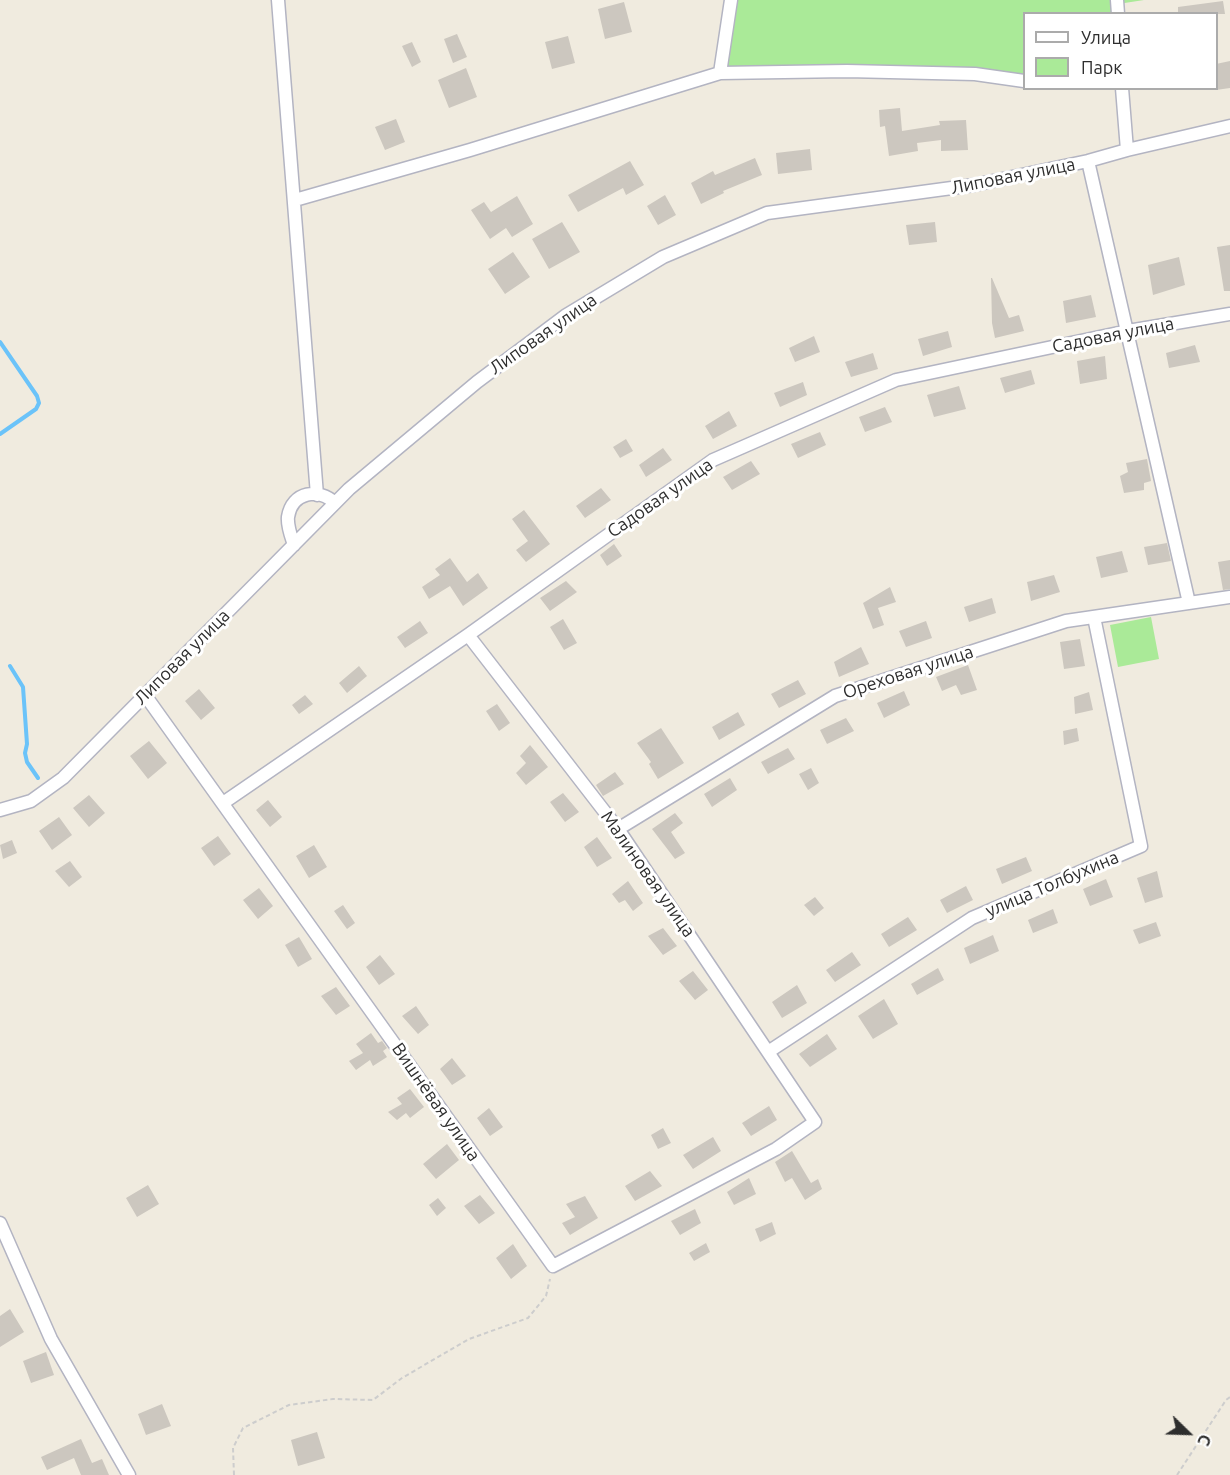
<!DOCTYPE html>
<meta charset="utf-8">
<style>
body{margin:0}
#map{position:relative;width:1230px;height:1475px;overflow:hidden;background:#f0ebdf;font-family:Ubuntu,sans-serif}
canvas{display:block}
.legend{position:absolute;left:1023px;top:12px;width:195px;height:78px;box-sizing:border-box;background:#fff;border:2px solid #ababab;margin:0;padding:8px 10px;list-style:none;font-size:18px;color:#2e2e2e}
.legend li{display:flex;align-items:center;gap:12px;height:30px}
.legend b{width:30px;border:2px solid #ababab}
.north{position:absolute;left:1158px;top:1403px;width:60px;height:60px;-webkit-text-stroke:4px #fff;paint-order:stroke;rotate:113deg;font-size:16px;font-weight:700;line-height:24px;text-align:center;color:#2e2e2e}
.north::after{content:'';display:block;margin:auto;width:21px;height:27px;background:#2e2e2e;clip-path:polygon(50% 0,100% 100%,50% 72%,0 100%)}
</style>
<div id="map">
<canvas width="1230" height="1475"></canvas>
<ul class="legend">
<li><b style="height:8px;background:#fff"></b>Улица</li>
<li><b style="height:16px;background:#aaea98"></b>Парк</li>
</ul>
<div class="north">С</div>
</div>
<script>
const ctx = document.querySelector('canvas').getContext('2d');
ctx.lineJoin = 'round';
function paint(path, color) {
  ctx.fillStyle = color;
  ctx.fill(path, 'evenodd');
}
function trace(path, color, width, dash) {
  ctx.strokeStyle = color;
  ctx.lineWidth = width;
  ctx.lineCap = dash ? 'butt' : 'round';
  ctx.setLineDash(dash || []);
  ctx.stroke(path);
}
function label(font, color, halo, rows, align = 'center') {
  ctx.font = font + ' Ubuntu,sans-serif';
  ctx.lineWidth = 6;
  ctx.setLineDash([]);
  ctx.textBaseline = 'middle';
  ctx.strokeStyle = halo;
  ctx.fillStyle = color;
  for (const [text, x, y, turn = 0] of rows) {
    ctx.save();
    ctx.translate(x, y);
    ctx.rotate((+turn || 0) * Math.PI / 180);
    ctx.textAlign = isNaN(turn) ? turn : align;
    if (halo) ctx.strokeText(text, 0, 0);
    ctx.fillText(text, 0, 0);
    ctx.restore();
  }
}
paint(new Path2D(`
 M731 0H1144L1118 4V13L1024 14V81L720 73Z
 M1151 617 1159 659 1118 667 1110 625Z`), '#aaea98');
trace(new Path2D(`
 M0 342 37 396 39 403 36 409 0 434
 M10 666 23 687 27 744 25 753 27 762 38 778`), '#6bc3f9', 4);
paint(new Path2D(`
 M1223 1 1225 14H1178V7Z
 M624 2 632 32 605 39 598 9Z
 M457 34 467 57 453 63 444 39Z
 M568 36 575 63 552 69 545 42Z
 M412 42 421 62 412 67 402 46Z
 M1230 61V88L1216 90V64Z
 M466 68 477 97 449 108 438 80Z
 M900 108 902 131 940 125 939 121 966 120 968 150 941 151V140L917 143 918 151 889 156 885 126 880 127 879 110Z
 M396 119 405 142 385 150 375 127Z
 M810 149 812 170 778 174 776 153Z
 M755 158 762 175 723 191 724 193 701 204 691 183 713 171 715 175Z
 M630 161 644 185 626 195 623 188 578 212 568 195Z
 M665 195 676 215 658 225 647 206Z
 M517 196 533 224 512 237 506 228 490 239 471 210 484 202 491 212Z
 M562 222 580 252 549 269 532 239Z
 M935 222 937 242 909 245 906 225Z
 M1230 245V291H1224L1217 247Z
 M513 252 530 277 505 294 488 269Z
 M1179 257 1185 285 1153 295 1148 265Z
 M991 278H992L1009 318 1019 315 1024 331 995 338 992 323Z
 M1091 295 1096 317 1066 323 1063 301Z
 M948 331 952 347 923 356 918 339Z
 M814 336 820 352 795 362 789 348Z
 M1195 345 1200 362 1169 368 1166 353Z
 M873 353 878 369 851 377 845 362Z
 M1105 356 1107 379 1080 384 1077 361Z
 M1031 370 1035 384 1005 393 1000 378Z
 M803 382 807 395 780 407 774 393Z
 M959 386 966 409 934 417 927 395Z
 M885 407 892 422 865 432 859 417Z
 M729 411 737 426 713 439 705 426Z
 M820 432 826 445 798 458 791 444Z
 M626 439 633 451 620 458 613 447Z
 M663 448 672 460 646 477 639 465Z
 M1147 459 1151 481 1144 483V490L1124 493 1120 476 1128 472 1126 463Z
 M751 461 760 474 732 490 723 477Z
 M601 488 611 500 585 518 576 506Z
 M524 510 550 544 526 562 516 550 528 541 512 519Z
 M1167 543 1171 561 1148 565 1144 547Z
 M614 544 622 556 607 566 600 555Z
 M1122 551 1128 572 1101 578 1096 557Z
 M450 558 467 582 478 573 488 588 463 606 450 586 429 599 422 587 440 575 435 569Z
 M1230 560V589L1223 590 1218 562Z
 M1054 575 1060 592 1031 601 1027 582Z
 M566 581 577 592 550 611 540 598Z
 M890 587 896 602 878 608 884 625 873 629 863 603Z
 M992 598 996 613 969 622 964 607Z
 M563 619 577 643 564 650 550 627Z
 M420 621 428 633 405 648 397 637Z
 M926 621 932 638 906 647 899 631Z
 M1080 639 1085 666 1064 669 1060 642Z
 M861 647 869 664 839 677 834 662Z
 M968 665 977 690 961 695 956 685 942 691 936 677Z
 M359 666 367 676 347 693 339 683Z
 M798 680 806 694 779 708 771 694Z
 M199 689 215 708 201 720 185 701Z
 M904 691 910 705 884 718 877 703Z
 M1089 692 1093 710 1075 714 1074 697Z
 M305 695 313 704 299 714 292 705Z
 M497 704 510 723 499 731 486 711Z
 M738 712 745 725 719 740 712 727Z
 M846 718 854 731 827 744 820 730Z
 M661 728 684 763 658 779 649 764 651 762 637 743Z
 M1077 728 1079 741 1064 745 1063 731Z
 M149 741 167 763 148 779 130 756Z
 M530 745 548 767 526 785 516 773 526 763 520 756Z
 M788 748 795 759 768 774 761 762Z
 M811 768 819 783 808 790 799 774Z
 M615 772 624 784 603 796 596 785Z
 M730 778 737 790 712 807 704 794Z
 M563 793 579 812 565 822 550 802Z
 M89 795 105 813 89 827 73 808Z
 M268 800 282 817 270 827 256 810Z
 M675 813 683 823 671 832 685 853 675 859 652 829Z
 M59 817 72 835 52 850 39 831Z
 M218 836 231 854 214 866 201 848Z
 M597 837 612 858 597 867 584 847Z
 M12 840 17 853 3 859 0 845Z
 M314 845 327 867 309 878 296 856Z
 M1026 857 1032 871 1002 884 996 869Z
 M70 861 82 877 69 887 55 871Z
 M1157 871 1163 897 1145 903 1137 878Z
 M1106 879 1113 897 1090 906 1083 889Z
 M628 881 643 903 633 911 625 900 619 903 612 894Z
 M966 886 973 900 947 913 940 900Z
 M259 888 273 906 258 919 243 900Z
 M815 897 824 908 814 916 804 905Z
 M343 905 355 923 347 929 334 911Z
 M1053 909 1058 923 1033 933 1028 920Z
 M908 917 917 930 889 947 881 934Z
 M1156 922 1161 936 1139 944 1133 930Z
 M663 928 677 946 663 955 648 936Z
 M993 935 999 951 970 964 964 948Z
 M299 937 312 959 298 967 285 945Z
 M852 952 861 965 835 982 826 970Z
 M380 955 395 974 379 985 366 967Z
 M938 968 944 980 917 995 911 984Z
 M693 971 708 990 695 1000 679 981Z
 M797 985 807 1003 782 1018 772 1002Z
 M336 987 350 1006 336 1015 321 996Z
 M884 999 898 1024 873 1039 858 1016Z
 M416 1006 429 1025 418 1034 402 1016Z
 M371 1033 378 1043 382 1041 387 1048 383 1051 387 1057 373 1066 370 1060 356 1070 349 1061 363 1053 356 1044Z
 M827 1034 837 1049 810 1067 799 1054Z
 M452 1058 466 1076 452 1085 440 1069Z
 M410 1089 424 1107 410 1118 406 1113 397 1120 388 1112 402 1104 397 1098Z
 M769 1106 777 1120 751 1136 742 1123Z
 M489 1108 503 1127 490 1136 477 1118Z
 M663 1128 671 1143 658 1149 651 1135Z
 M713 1137 721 1151 693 1169 683 1155Z
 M447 1144 459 1160 436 1179 423 1164Z
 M792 1151 811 1183 818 1179 822 1189 805 1200 792 1178 785 1182 775 1162Z
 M650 1171 662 1186 635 1201 625 1186Z
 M749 1178 756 1194 734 1205 727 1192Z
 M148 1185 159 1204 137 1217 126 1198Z
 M480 1195 495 1213 479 1224 464 1206Z
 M585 1196 598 1218 570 1235 562 1223 575 1217 566 1204Z
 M438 1198 446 1208 437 1216 429 1205Z
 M695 1209 701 1223 680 1235 671 1221Z
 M772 1222 776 1234 760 1242 755 1229Z
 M706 1243 710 1252 694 1261 689 1253Z
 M513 1244 527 1266 511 1279 496 1258Z
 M10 1309 24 1332 0 1347V1316Z
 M46 1352 54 1375 31 1383 23 1361Z
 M162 1404 171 1426 146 1435 138 1414Z
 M317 1432 325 1458 298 1466 291 1440Z
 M81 1439 92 1463 102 1459 109 1475H81L74 1458 47 1470 41 1457Z`), '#ccc7bf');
const street = new Path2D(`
 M278 0 317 495
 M1117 0 1118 14
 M720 73 731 0
 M1122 88 1127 150
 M1088 161 1189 603
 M295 200 470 150 720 73 847 71 975 74 1024 81
 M294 545C291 536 287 526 288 517 292 491 319 488 335 503
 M145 695 553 1266 776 1149 815 1122 618 829 468 635
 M223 803 468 635 713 460 896 380 1128 331 1230 314
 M0 810 31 801 63 778 349 489 477 382 565 316 663 257 767 213 974 185 1088 161 1127 150 1230 126
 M618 829 835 696 1066 621 1230 597
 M768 1052 972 918 1141 846 1094 617
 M0 1223 51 1339 129 1475`);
trace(street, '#b3b4c2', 15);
trace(new Path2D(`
 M234 1475 233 1448 243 1428 289 1405 333 1399 373 1400 402 1378 469 1339 528 1318 546 1296 550 1279
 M1177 1475 1226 1400 1230 1397`), '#cdcdcd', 2, [4.5, 3]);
trace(street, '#fff', 12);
label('18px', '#2e2e2e', '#fff', [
 ["Липовая улица",1013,176,-11],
 ["Липовая улица",543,334,-35],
 ["Садовая улица",1113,335,-11],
 ["Садовая улица",660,498,-35],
 ["Липовая улица",182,657,-45],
 ["Ореховая улица",908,672,-18],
 ["Малиновая улица",648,874,55],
 ["улица Толбухина",1052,884,-23],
 ["Вишнёвая улица",436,1102,55]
]);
</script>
